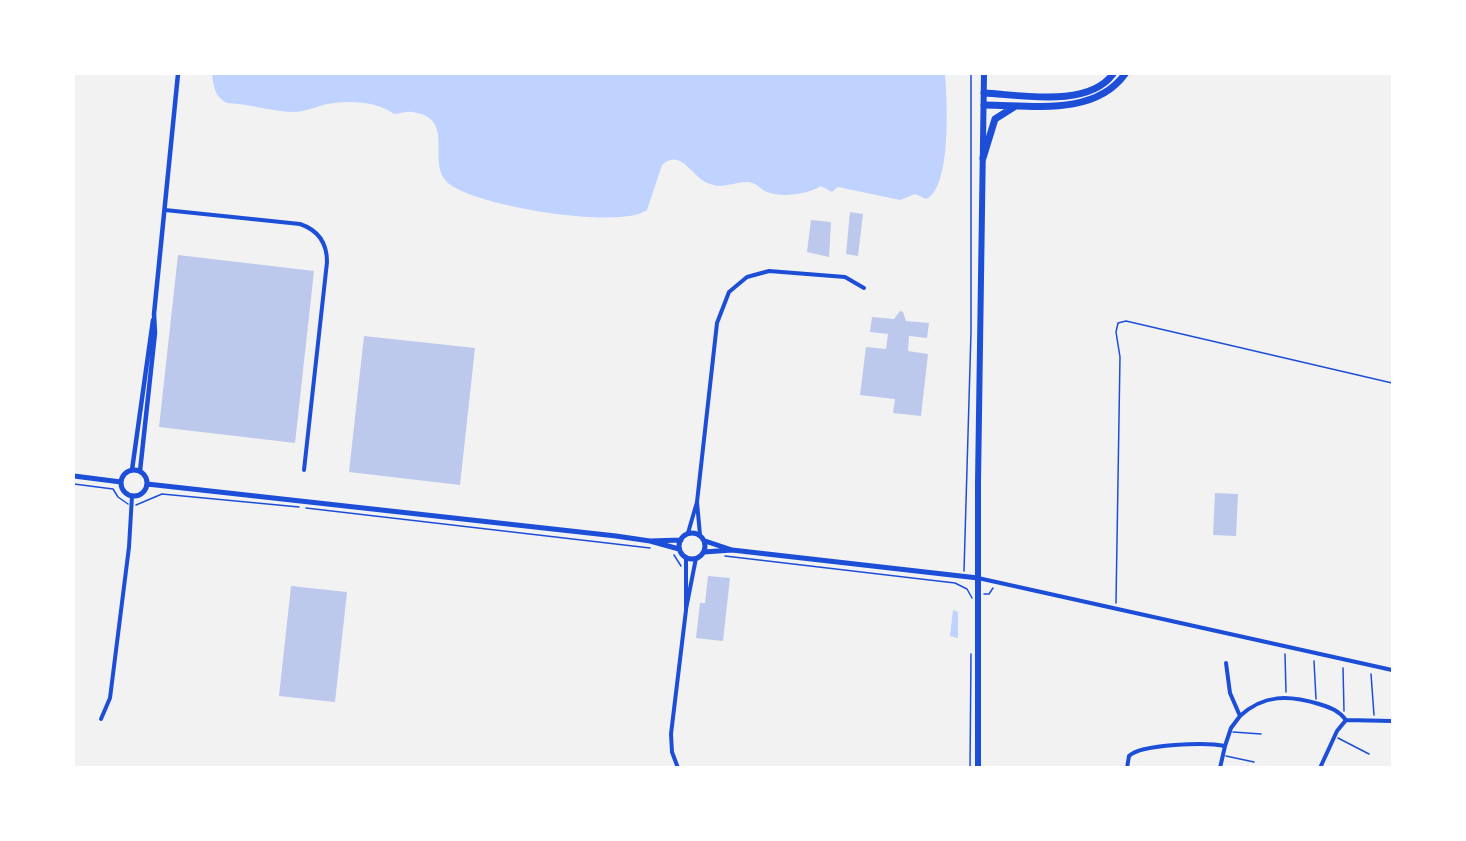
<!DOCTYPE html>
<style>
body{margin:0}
#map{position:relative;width:1466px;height:841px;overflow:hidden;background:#f2f2f2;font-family:Roboto,sans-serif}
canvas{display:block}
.frame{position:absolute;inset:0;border:75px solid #fff;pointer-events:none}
</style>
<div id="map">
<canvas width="1466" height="841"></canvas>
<div class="frame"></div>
</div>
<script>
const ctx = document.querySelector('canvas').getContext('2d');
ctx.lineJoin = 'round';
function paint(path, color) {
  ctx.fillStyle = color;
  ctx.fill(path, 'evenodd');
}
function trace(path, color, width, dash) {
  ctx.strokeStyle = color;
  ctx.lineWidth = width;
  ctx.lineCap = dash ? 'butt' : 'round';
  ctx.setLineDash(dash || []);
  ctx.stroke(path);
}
paint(new Path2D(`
 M212 74H945C947 99 952 188 926 199L915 194 900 200 838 187 832 192 821 186C807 194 783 198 767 192 760 189 756 182 747 182 734 182 723 189 710 184 692 179 682 147 662 165L647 210C621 230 471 206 447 182 426 161 457 118 412 112 406 111 400 114 394 114 377 101 349 100 327 104 317 106 308 111 296 112 274 112 250 104 227 103 214 96 214 87 212 74Z
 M953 610 958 612V638L950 636Z`), '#bfd3fe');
paint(new Path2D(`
 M850 212 863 214 858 256 846 254Z
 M811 220 831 222 829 257 807 252Z
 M178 255 314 271 295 443 159 427Z
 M900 311 903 312 906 321 929 323 927 338 909 336 908 351 928 354 921 416 893 413 895 399 860 395 866 347 886 349 888 334 870 332 872 317 894 319Z
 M364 336 475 348 460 485 349 472Z
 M1215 493 1238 494 1236 536 1213 535Z
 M708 576 730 578 723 641 696 638 700 603H705Z
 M291 586 347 592 335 702 279 696Z`), '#bdc9ec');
trace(new Path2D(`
 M74 484 113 489 118 497 128 504
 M136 505 162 494 299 507
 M306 508 650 548
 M674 555 681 566
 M725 556 955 583 967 589 972 598
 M964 571 971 332V74
 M984 594H989L993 588
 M1116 603 1120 357 1116 332 1118 323 1126 321 1392 383
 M1285 654 1286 692
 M1314 661 1316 699
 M1343 668 1344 711
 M1371 674 1374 715
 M1233 732 1261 734
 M1338 738 1369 754
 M1226 756 1254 762
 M970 768 971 654`), '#1d4ed8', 1.5);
trace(new Path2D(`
 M165 210 300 224C318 230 327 243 327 262L304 470
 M688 533 697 502
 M700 535 697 502 717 323 729 292 747 277 769 271 845 277 864 288
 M978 578 1392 670
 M686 609 696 558
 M1240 716C1264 694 1289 695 1319 704 1331 708 1338 710 1346 720
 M101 719 110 698 129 547 132 496
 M678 768 672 752 671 734 686 610V557
 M1127 768 1129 756C1141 744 1207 742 1225 746L1231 728 1240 716 1230 693 1226 663
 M1220 768 1225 746
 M1320 768 1337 731 1346 720 1392 721`), '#1d4ed8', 4);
trace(new Path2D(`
 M132 470 153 320
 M140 471 155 333 154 314 178 74`), '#1d4ed8', 4.5);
trace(new Path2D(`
 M121 483a13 13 0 1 1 26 0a13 13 0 1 1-26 0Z
 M74 476 121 482
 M147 484 616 536 650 541 679 549
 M679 546a13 13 0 1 1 26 0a13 13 0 1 1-26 0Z
 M650 541 681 540
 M705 541 732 550 978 578
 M704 552 732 550`), '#1d4ed8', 5);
trace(new Path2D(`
 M978 768V482L984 74`), '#1d4ed8', 6);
trace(new Path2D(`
 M984 93C1022 95 1088 108 1113 74
 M984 105C1030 105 1094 117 1125 74
 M983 158 995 119 1014 107`), '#1d4ed8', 7);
</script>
